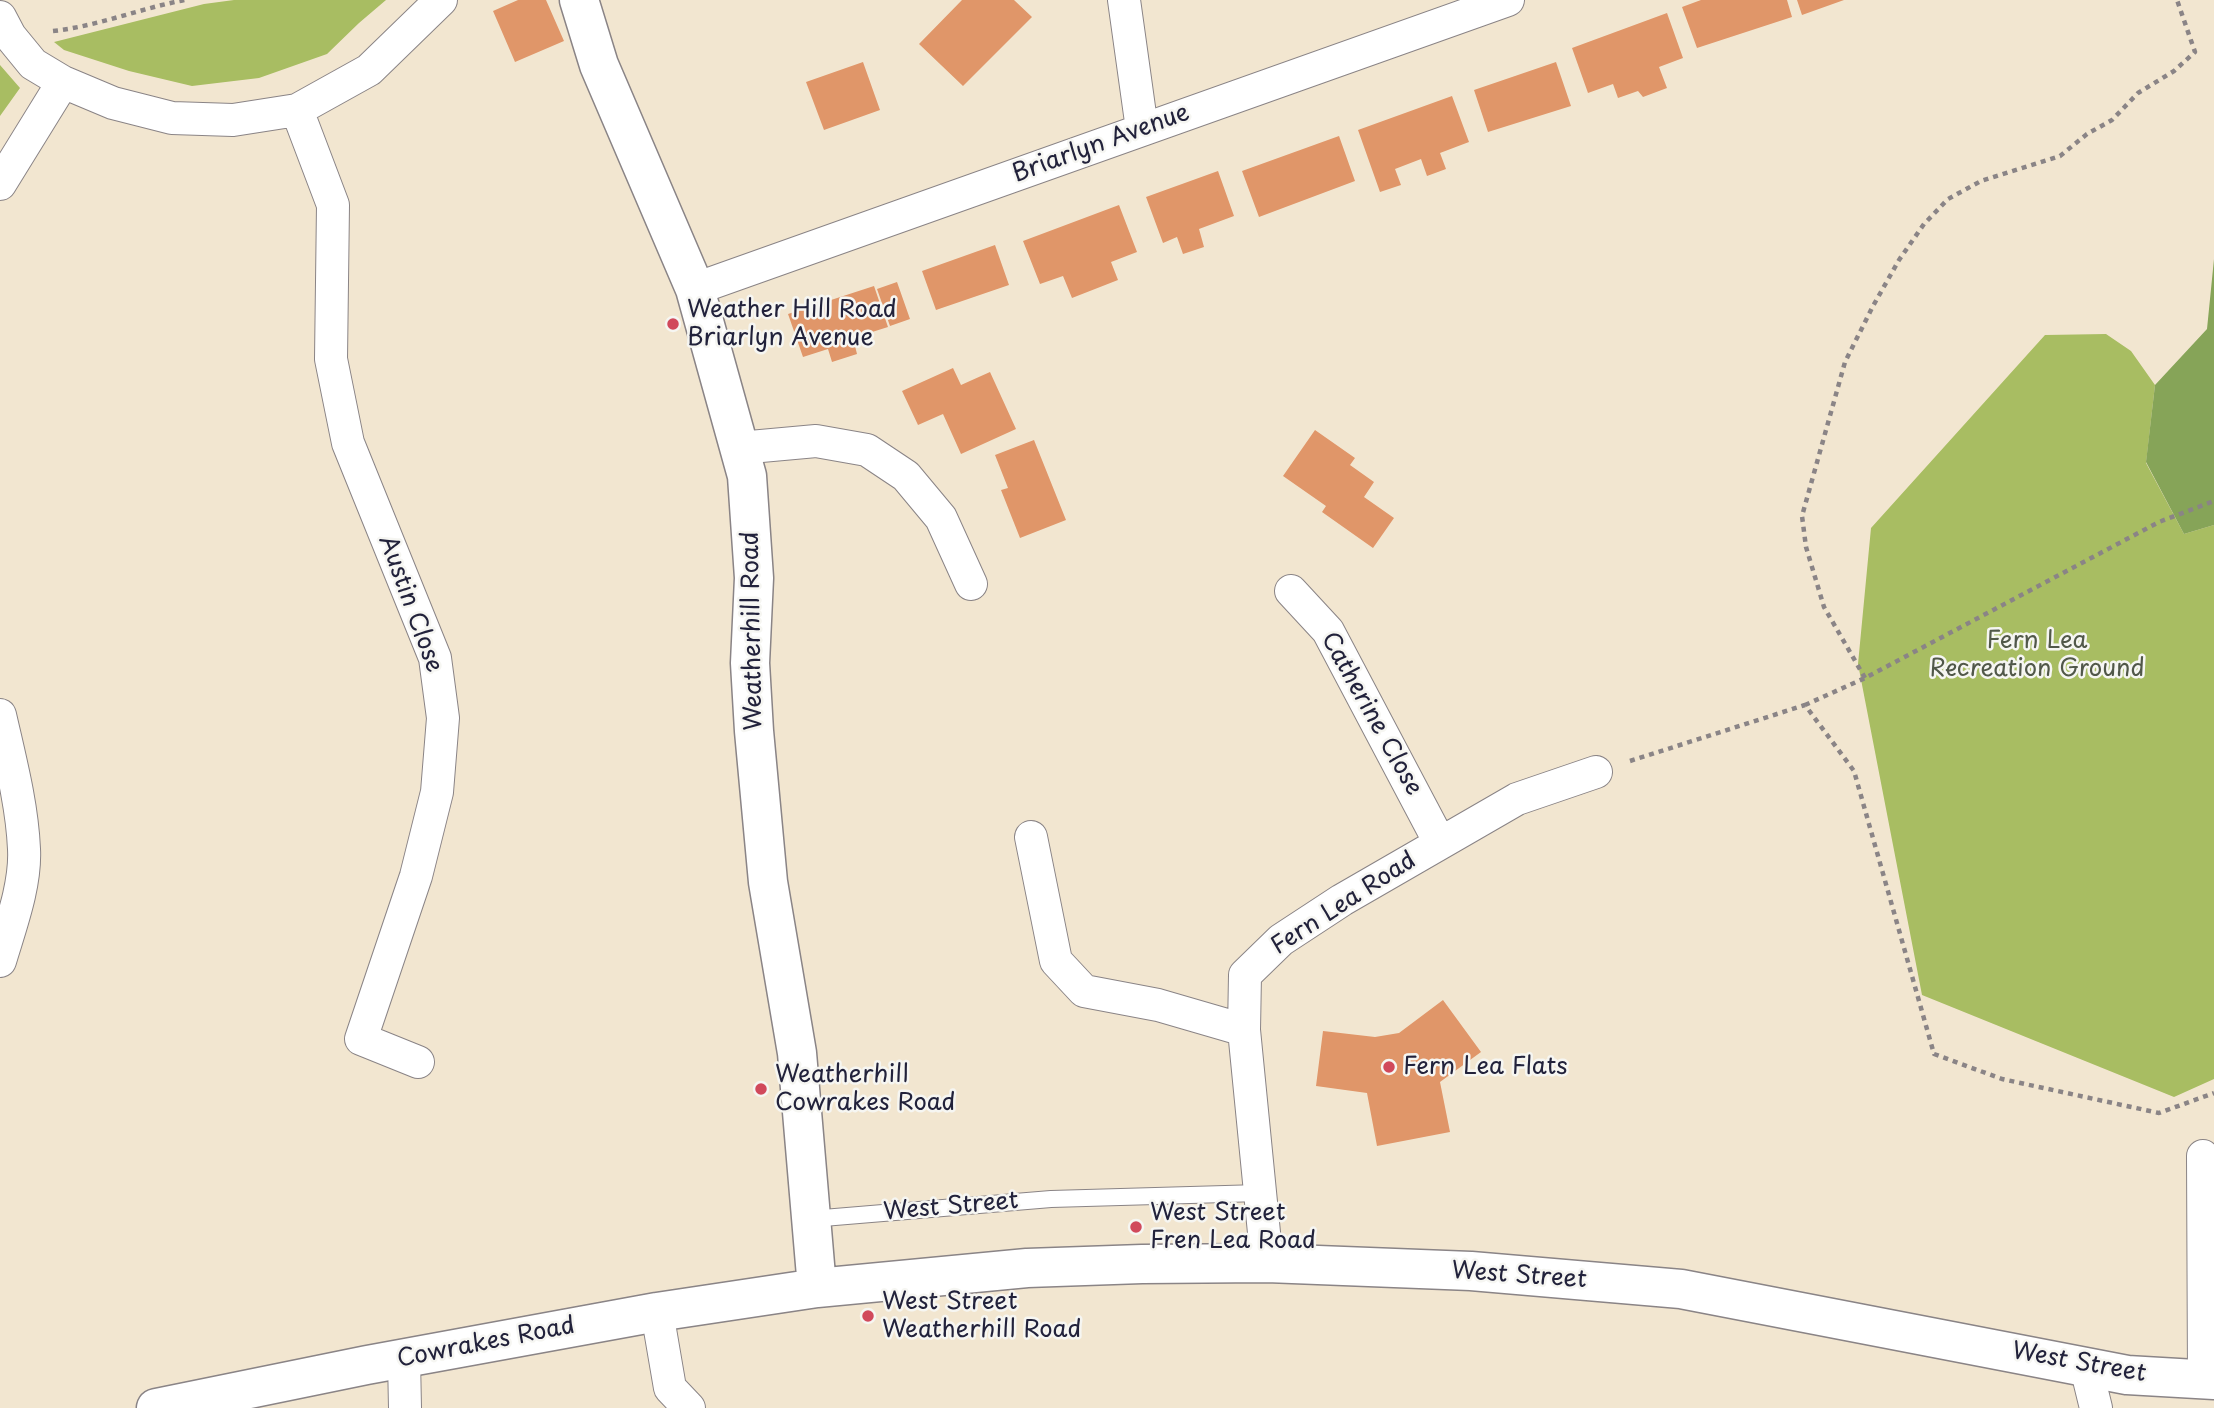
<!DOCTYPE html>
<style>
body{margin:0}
canvas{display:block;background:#f2e6d0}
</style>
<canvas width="2214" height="1408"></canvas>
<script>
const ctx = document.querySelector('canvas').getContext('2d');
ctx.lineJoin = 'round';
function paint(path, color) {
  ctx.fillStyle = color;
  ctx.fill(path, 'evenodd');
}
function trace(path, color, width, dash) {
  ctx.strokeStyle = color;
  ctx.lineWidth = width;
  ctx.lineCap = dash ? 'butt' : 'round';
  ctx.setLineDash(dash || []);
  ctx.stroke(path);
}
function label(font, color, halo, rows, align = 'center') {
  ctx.font = font + ' "Playpen Sans",sans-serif';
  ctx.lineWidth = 5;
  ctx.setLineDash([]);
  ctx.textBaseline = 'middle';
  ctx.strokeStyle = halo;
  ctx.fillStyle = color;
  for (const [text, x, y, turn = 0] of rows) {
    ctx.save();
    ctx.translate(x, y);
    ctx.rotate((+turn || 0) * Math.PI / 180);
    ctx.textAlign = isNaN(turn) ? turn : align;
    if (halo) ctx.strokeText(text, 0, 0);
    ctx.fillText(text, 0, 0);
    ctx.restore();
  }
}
paint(new Path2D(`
 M234 0H386L359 23 327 54 259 78 192 86 129 71 64 50 54 42 204 4Z
 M0 65 20 88 0 116Z
 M2106 334 2131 351 2155 385 2146 463 2184 534 2214 525V1079L2174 1097 1922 995 1858 664 1871 528 2045 335Z`), '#a8bd62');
paint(new Path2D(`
 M2214 259V525L2184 534 2146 462 2155 385 2207 329Z`), '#86a458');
paint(new Path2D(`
 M518 0H546L564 41 515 62 493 11Z
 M962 0H1014L1032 17 963 86 919 44Z
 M1701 0H1787L1792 17 1697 48 1682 7Z
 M1797 0H1844L1802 15Z
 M1667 13 1683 58 1659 67 1667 88 1643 97 1638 91 1618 98 1613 84 1588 93 1572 48Z
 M863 62 880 110 824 130 806 82Z
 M1556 62 1571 106 1488 132 1474 90Z
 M1452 96 1469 142 1440 153 1446 169 1427 176 1421 159 1395 169 1401 185 1380 192 1358 130Z
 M1339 136 1355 181 1259 217 1242 171Z
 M1218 171 1234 216 1199 229 1204 247 1183 254 1177 237 1163 243 1146 197Z
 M1119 205 1137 252 1111 262 1118 280 1072 298 1063 276 1040 284 1023 241Z
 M995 245 1009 285 936 310 922 271Z
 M897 282 910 319 890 326 877 289Z
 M874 286 888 327 853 338 857 354 832 362 828 349 803 357 788 314Z
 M953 368 961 385 990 372 1016 429 961 454 943 414 918 425 902 391Z
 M1315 430 1355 458 1350 465 1374 482 1364 497 1394 518 1373 548 1322 512 1326 506 1283 476Z
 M1034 440 1066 520 1020 538 1001 490 1008 488 995 455Z
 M1443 1000 1481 1052 1440 1082 1450 1132 1377 1146 1367 1093 1316 1086 1323 1031 1375 1037 1399 1033Z`), '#e09669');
const service = new Path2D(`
 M811 1219 1051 1199 1260 1193`);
const minor = new Path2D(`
 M1124 0 1142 129
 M0 17 10 36 33 64 63 82 113 103 172 118 233 120 297 110 369 70 441 0
 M297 110 333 205 331 359 348 443 435 658 443 718 437 792 416 876 361 1039 418 1062
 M0 184 63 82
 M695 289 1508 0
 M739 448 816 441 867 450 906 476 941 518 971 584
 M1291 591 1328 631 1440 843
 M0 715C10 759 22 804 24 849 26 885 10 927 0 961
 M1031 837 1056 961 1084 991 1158 1005 1244 1030
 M2203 1156 2204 1379
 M1267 1263 1244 1030 1245 975 1281 940 1342 900 1517 799 1596 772
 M657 1312 670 1388 689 1408
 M404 1359 405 1408
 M2086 1367 2096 1408`);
const tertiary = new Path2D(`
 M579 0 599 65 695 289 747 476 754 578 750 663 754 731 768 882 797 1053 817 1288
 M156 1408 367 1365 657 1312 817 1288 1027 1268 1142 1264 1267 1263 1471 1271 1681 1289 2127 1375 2214 1380`);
trace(service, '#8a8486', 18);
trace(minor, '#8a8486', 34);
trace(tertiary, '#8a8486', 41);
trace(new Path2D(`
 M53 31C99 26 141 8 185 0
 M1865 678 1824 607 1806 547 1802 516 1845 362 1873 306 1899 260 1924 224 1948 199 1981 181 2060 156 2087 134 2112 120 2138 93 2174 71 2195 52 2177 0
 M1805 705 1865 678 2159 522 2214 501
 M1630 761 1805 705 1854 771 1934 1054 2002 1079 2159 1113 2214 1093`), '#8a8486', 4.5, [5, 5]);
trace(service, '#fff', 16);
trace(minor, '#fff', 32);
trace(tertiary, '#fff', 38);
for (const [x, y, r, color] of [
 [673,324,7,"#d1495b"],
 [1389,1067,7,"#d1495b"],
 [761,1089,7,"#d1495b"],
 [1136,1227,7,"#d1495b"],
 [868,1316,7,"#d1495b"]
]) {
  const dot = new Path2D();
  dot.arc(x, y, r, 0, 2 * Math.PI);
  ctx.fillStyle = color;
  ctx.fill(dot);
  trace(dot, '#f6f6f2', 2.5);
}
label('24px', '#22223b', '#f6f6f2', [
 ["Briarlyn Avenue",1101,144,-20],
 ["Austin Close",410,604,70],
 ["Weatherhill Road",753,631,-91],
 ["Catherine Close",1371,714,61],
 ["Fern Lea Road",1344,904,-33],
 ["West Street",951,1207,-5],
 ["West Street",1519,1276,4],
 ["Cowrakes Road",486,1343,-11],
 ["West Street",2079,1363,10]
]);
label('24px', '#22223b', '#f6f6f2', [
 ["Weather Hill Road",687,310],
 ["Briarlyn Avenue",687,338],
 ["Fern Lea Flats",1403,1067],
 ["Weatherhill",775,1075],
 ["Cowrakes Road",775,1103],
 ["West Street",1150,1213],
 ["Fren Lea Road",1150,1241],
 ["West Street",882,1302],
 ["Weatherhill Road",882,1330]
], 'left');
label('24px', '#515849', '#f6f6f2', [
 ["Fern Lea",2037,641],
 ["Recreation Ground",2037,669]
]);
</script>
